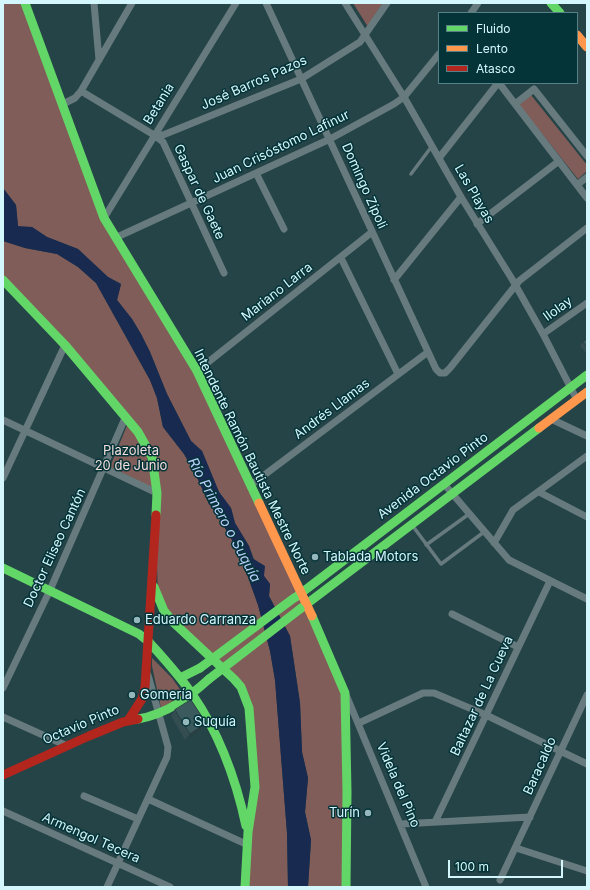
<!DOCTYPE html>
<meta charset="utf-8">
<style>
body{margin:0}
#map{position:relative;width:590px;height:890px;overflow:hidden;background:#254448;font-family:Inter,sans-serif}
canvas{display:block}
.frame{position:absolute;inset:0;border:4px solid #d3f7fc;pointer-events:none}
.legend{position:absolute;left:438px;top:12px;width:140px;height:72px;box-sizing:border-box;background:#043338;border:1px solid #578186;margin:0;padding:5px 7px;list-style:none;font-size:12px;color:#d3f7fc}
.legend li{display:flex;align-items:center;gap:8px;height:20px}
.legend b{width:20px;border:1px solid #578186}
.scale{position:absolute;left:448px;top:860px;width:115px;height:18px;box-sizing:border-box;border:2px solid #d3f7fc;border-top:0;padding-left:5px;font-size:12px;line-height:14px;white-space:nowrap;color:#d3f7fc;-webkit-text-stroke:3px #043338;paint-order:stroke}
</style>
<div id="map">
<canvas width="590" height="890"></canvas>
<div class="frame"></div>
<ul class="legend">
<li><b style="height:5px;background:#63d668"></b>Fluido</li>
<li><b style="height:5px;background:#ff974d"></b>Lento</li>
<li><b style="height:5px;background:#b3261e"></b>Atasco</li>
</ul>
<div class="scale">100 m</div>
</div>
<script>
const ctx = document.querySelector('canvas').getContext('2d');
ctx.lineJoin = 'round';
function paint(path, color) {
  ctx.fillStyle = color;
  ctx.fill(path, 'evenodd');
}
function trace(path, color, width, dash) {
  ctx.strokeStyle = color;
  ctx.lineWidth = width;
  ctx.lineCap = dash ? 'butt' : 'round';
  ctx.setLineDash(dash || []);
  ctx.stroke(path);
}
function label(font, color, halo, rows, align = 'center') {
  ctx.font = font + ' Inter,sans-serif';
  ctx.lineWidth = 3;
  ctx.setLineDash([]);
  ctx.textBaseline = 'middle';
  ctx.strokeStyle = halo;
  ctx.fillStyle = color;
  for (const [text, x, y, turn = 0] of rows) {
    ctx.save();
    ctx.translate(x, y);
    ctx.rotate((+turn || 0) * Math.PI / 180);
    ctx.textAlign = isNaN(turn) ? turn : align;
    if (halo) ctx.strokeText(text, 0, 0);
    ctx.fillText(text, 0, 0);
    ctx.restore();
  }
}
paint(new Path2D(`
 M3 3H25L99 204 197 371 345 693 346 887H308L311 840 305 812 308 778 302 752 300 703 290 636 269 596 270 584 264 576 263 565 254 559 249 546 235 523 231 508 219 492 202 451 191 441 167 394 150 352 141 334 132 319 117 300 121 284 108 277 78 249 47 237 32 227H18L16 205 3 188Z
 M353 3H383L368 27Z
 M531 95 587 165V171L578 179 519 105Z
 M3 241 25 248 57 254 78 267 96 283 150 380 157 398 163 427 184 454 196 475 209 504 215 511 239 552 258 605 270 651 275 680 287 833 288 887H245L254 797 245 696 158 600 156 530 149 449 3 280Z
 M128 423 146 451 153 488 110 467Z
 M152 658 172 678 184 695 161 708 152 666Z`), '#805d58');
paint(new Path2D(`
 M3 188 16 205 18 226 32 227 47 237 78 249 108 277 121 284 117 300 132 319 141 334 150 352 167 394 191 441 202 451 219 492 231 508 235 523 249 546 253 559 265 566 264 576 270 584 269 596 290 636 300 703 302 752 308 778 305 812 311 840 308 887H288L287 833 275 680 270 651 258 605 239 552 215 511 209 504 196 475 184 454 163 427 157 398 150 380 96 283 78 267 57 254 25 248 3 241Z`), '#192a51');
trace(new Path2D(`
 M411 174 432 146
 M412 525 441 564 484 532
 M426 545 469 514`), '#677a7d', 3.5);
trace(new Path2D(`
 M94 3 99 60
 M266 3 436 369 440 373H445L450 368 519 281 587 228
 M345 3 404 97 461 197 512 279 543 334 577 400
 M471 13 478 3
 M499 83 587 198
 M81 91 154 135 163 142 224 273
 M63 104 75 98 81 91 132 3
 M515 104 534 89 587 156
 M154 135H163L301 79 360 42 387 3
 M439 158 498 83
 M256 173 284 229
 M577 185 587 177
 M104 218 236 3
 M477 224 559 161
 M115 238 330 139 394 104 404 97 439 54
 M341 258 398 374
 M394 280 461 197
 M543 334 587 303
 M197 371 372 232
 M551 419 587 436
 M3 420 157 493
 M3 478 65 345
 M444 484 509 560 587 599
 M251 485 428 352
 M539 492 587 517
 M494 543 513 510 587 456
 M452 614 518 647
 M3 688 50 590 126 416
 M347 697 426 887
 M3 717 65 745
 M359 723 423 693H434L486 715 587 764
 M84 796 138 819
 M148 799 248 845
 M3 811 170 887
 M435 822 550 581
 M401 824 530 817
 M516 848 587 871
 M500 880 587 695
 M107 887 167 757 168 747 148 675`), '#677a7d', 7);
trace(new Path2D(`
 M25 3 104 218 197 371 259 503
 M551 3 560 13
 M3 280 65 345 138 432 152 457 157 493 156 515
 M3 568 139 634 149 642
 M154 587 164 611 174 623 234 679 241 687 249 708 255 787 248 832 245 887
 M296 597 587 375
 M300 609 539 428
 M312 616 345 693 347 792 346 887
 M149 642C164 659 179 675 192 694 219 733 236 779 246 826
 M180 678 200 668
 M138 719C167 714 188 698 209 679`), '#63d668', 9);
trace(new Path2D(`
 M577 35 587 47
 M539 428 587 392
 M259 503 312 616`), '#ff974d', 9);
trace(new Path2D(`
 M129 719 142 699 145 687 156 515
 M3 775 89 736 123 722 138 719`), '#b3261e', 9);
trace(new Path2D(`
 M200 668 294 598
 M209 679 300 609`), '#63d668', 9);
paint(new Path2D(`
 M587 339V354L580 346 583 342Z
 M175 710 206 723 202 729 185 740 171 716Z`), '#334d51');
paint(new Path2D(`
 M206 723 202 729 185 740 190 734Z`), '#293f42');
const building = new Path2D(`
 M587 339V347L583 342Z
 M191 700 206 723 190 734 175 710Z`);
paint(building, '#3b5a5e');
trace(building, '#293f42', 1);
for (const [x, y, r, color] of [
 [315,557,4,"#96b8bd"],
 [137,620,4,"#96b8bd"],
 [132,695,4,"#96b8bd"],
 [186,722,4,"#96b8bd"],
 [368,813,4,"#96b8bd"]
]) {
  const dot = new Path2D();
  dot.arc(x, y, r, 0, 2 * Math.PI);
  ctx.fillStyle = color;
  ctx.fill(dot);
  trace(dot, '#043338', 1.5);
}
label('13px', '#d3f7fc', '#043338', [
 ["José Barros Pazos",254,83,-24],
 ["Betania",159,104,-58],
 ["Juan Crisóstomo Lafinur",281,147,-26],
 ["Domingo Zípoli",364,186,66],
 ["Gaspar de Gaete",199,192,65],
 ["Las Playas",474,194,60],
 ["Mariano Larra",277,292,-38],
 ["Ilolay",558,309,-36],
 ["Andrés Llamas",332,409,-37],
 ["Intendente Ramón Bautista Mestre Norte",252,462,64],
 ["Avenida Octavio Pinto",433,476,-37],
 ["Doctor Eliseo Cantón",55,548,-65],
 ["Baltazar de La Cueva",482,696,-65],
 ["Octavio Pinto",81,725,-23],
 ["Baracaldo",540,766,-66],
 ["Videla del Pino",398,785,67],
 ["Armengol Tecera",91,838,24]
]);
label('13px', '#f3dfdc', '#043338', [
 ["Plazoleta",131,451],
 ["20 de Junio",131,466]
]);
label('13px', '#d3f7fc', '#043338', [
 ["Tablada Motors",323,557],
 ["Eduardo Carranza",145,620],
 ["Gomería",140,695],
 ["Suquía",194,722],
 ["Turín",360,813,"right"]
], 'left');
label('italic 14px', '#bccffd', '#043338', [
 ["Río Primero o Suquía",224,520,62]
]);
</script>
